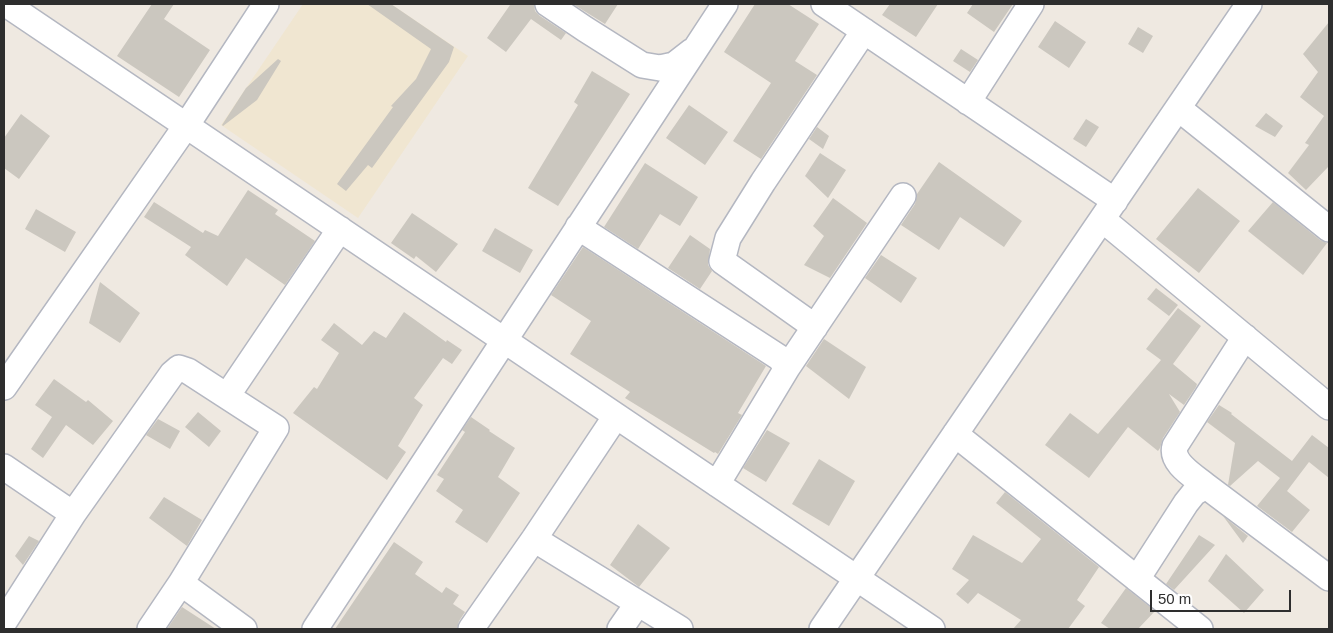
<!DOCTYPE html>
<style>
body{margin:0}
#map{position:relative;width:1333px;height:633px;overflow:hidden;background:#efe9e1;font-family:Helvetica,sans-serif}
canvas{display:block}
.frame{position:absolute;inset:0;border:5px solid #2e2e2e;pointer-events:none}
.scale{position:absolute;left:1150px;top:590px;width:141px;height:22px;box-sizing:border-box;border:2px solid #2e2e2e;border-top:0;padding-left:6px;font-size:15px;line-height:18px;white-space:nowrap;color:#2e2e2e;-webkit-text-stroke:4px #fff;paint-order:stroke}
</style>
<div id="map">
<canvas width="1333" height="633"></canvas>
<div class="frame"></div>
<div class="scale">50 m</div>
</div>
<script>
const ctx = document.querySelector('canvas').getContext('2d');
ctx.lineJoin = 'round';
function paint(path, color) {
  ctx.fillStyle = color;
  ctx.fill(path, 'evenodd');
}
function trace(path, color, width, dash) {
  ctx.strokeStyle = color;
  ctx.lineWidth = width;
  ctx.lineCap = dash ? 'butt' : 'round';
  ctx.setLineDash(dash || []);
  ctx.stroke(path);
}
paint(new Path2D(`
 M303 4H391L468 56 358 218 221 125Z`), '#f0e6d1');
paint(new Path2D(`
 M152 4H174L164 19 210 50 179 97 117 56Z
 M367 4H391L454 47 449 62 372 168 368 165 346 191 337 184 393 107 391 106 416 79 431 49Z
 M508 4H534L535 11 540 16 566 33 561 40 531 19 506 52 487 38 510 5Z
 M573 4H618L605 24Z
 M755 4H788L819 24 795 61 817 75 761 159 733 141 771 83 724 52Z
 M890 4H938L916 37 882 15Z
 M973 4H1013L994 32 967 13Z
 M1055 21 1086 42 1069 68 1038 47Z
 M1329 22V166L1306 190 1288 173 1309 145 1305 143 1324 116 1300 97 1318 72 1303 54Z
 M1138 27 1153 36 1143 53 1128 44Z
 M961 49 978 60 970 72 953 61Z
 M278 59 281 61 257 100 223 126 222 125 246 88Z
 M592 71 630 94 558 206 528 188 578 105 574 102Z
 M689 105 728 132 705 165 666 138Z
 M1266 113 1283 126 1275 137 1255 126Z
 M21 114 50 136 19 179 4 168V138Z
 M1086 119 1099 127 1086 147 1073 139Z
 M817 127 829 136 823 149 809 139Z
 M820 153 846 170 828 198 805 176Z
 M939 162 1022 221 1004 247 960 217 939 250 901 225 915 204 917 194Z
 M645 163 698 197 680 226 660 214 638 249 604 227Z
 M1198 188 1240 221 1199 273 1156 239Z
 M248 190 278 210 275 214 315 241 285 285 246 258 227 286 185 255 191 247 144 217 154 202 203 233 205 230 218 236Z
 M833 198 867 223 830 278 804 265 824 236 813 226Z
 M1273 202 1320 240 1327 243 1303 275 1248 231Z
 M36 209 76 232 65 252 25 229Z
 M412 213 458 244 436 272 416 256 414 259 391 243Z
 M495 228 533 250 520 273 482 251Z
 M690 235 710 249 708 265 712 271 700 289 668 268Z
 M583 247 766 366 738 413 742 415 718 454 715 452 714 453 625 398 630 392 570 354 591 321 551 295Z
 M881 255 917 278 901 303 865 278Z
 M100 282 140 313 120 343 89 323Z
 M1156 288 1178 305 1169 316 1147 299Z
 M1178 308 1201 326 1173 364 1197 384 1196 387 1184 405 1169 394 1180 412 1163 438 1160 448 1158 451 1128 427 1089 478 1045 445 1070 413 1098 434 1161 360 1146 349Z
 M404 312 446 342 447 340 462 350 452 364 443 358 414 398 423 405 398 446 406 452 387 480 293 413 314 387 317 389 339 353 321 340 334 323 362 345 374 331 386 338Z
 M824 339 866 367 849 399 806 366Z
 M54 379 86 402 88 400 113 421 93 445 66 425 43 458 31 449 52 417 35 405Z
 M1219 405 1232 413 1231 414 1292 461 1312 435 1329 448V478L1309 462 1287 491 1310 510 1292 532 1257 506 1280 478 1258 461 1230 486 1228 485 1235 443 1207 422Z
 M198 412 221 431 209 447 185 427Z
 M471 417 490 430 489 431 515 448 498 477 520 493 487 543 455 522 463 510 436 491 444 479 437 475 465 432 462 430Z
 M158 419 180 431 170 449 146 435Z
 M767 430 790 443 766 482 743 468Z
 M819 459 855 481 829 526 792 504Z
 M1005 492 1099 567 1077 600 1085 606 1068 629H1013L1021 620 978 593 968 604 956 594 969 580 952 569 973 535 1022 563 1041 539 996 503Z
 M164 497 202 520 187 546 149 518Z
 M1223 516 1248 536 1243 543Z
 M638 524 670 548 639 587 610 565Z
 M1199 535 1215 545 1174 590 1166 584Z
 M29 536 39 541 23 565 15 556Z
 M394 542 423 562 415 574 442 593 446 587 459 595 453 604 465 612 459 621 457 629H335Z
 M1226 554 1264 590 1244 613 1208 581Z
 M1126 588 1155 611 1138 629H1110L1101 623Z
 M182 607 216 629H167Z`), '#cbc7bf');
const minor = new Path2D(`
 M6 4 932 629
 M548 4 585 29 642 65 660 68 674 65 692 51
 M824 4 1115 201
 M968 102 1031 4
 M1178 108 1329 229
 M1102 219 1329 407
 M578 227 780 358 787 368 717 484
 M815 327 722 261 728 238 763 182 864 31
 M787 368 903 196
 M4 387 186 126 266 4
 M227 396 340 229
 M955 434 1200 629
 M4 467 73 514
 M1206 486C1194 476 1170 463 1175 446L1245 337
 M534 539 680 629
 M1137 579 1186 503 1194 493 1206 486 1329 578
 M4 622 73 514 172 374 179 368 188 371 276 428 181 583
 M150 629 181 583 244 629
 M315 629 725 4
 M471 629 534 539 616 416
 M620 629 638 603
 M822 629 1249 4`);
trace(minor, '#b4b7c1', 28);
trace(minor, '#fff', 25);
</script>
